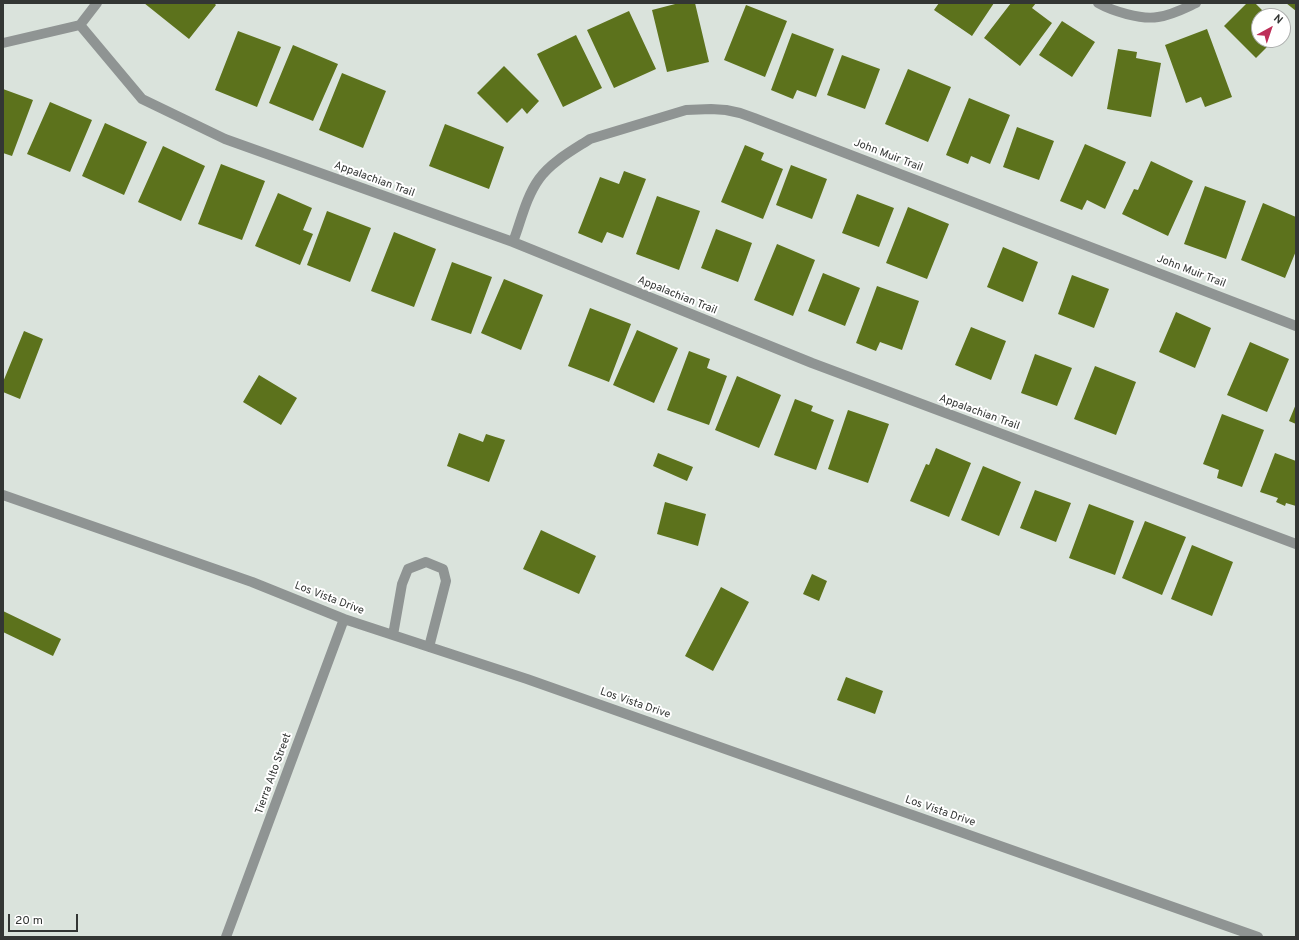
<!DOCTYPE html>
<style>
body{margin:0}
#map{position:relative;width:1299px;height:940px;overflow:hidden;background:#dae3dc;font-family:Overpass,sans-serif}
canvas{display:block}
.frame{position:absolute;inset:0;border:4px solid #333634;pointer-events:none}
.north{position:absolute;left:1251px;top:8px;width:40px;height:40px;box-sizing:border-box;background:#fff;border:1px solid #adafae;border-radius:50%;rotate:40deg;font-size:11px;font-weight:700;line-height:16px;text-align:center;color:#333634}
.north::after{content:'';display:block;margin:auto;width:14px;height:18px;background:#be2f58;clip-path:polygon(50% 0,100% 100%,50% 72%,0 100%)}
.scale{position:absolute;left:8px;top:914px;width:70px;height:18px;box-sizing:border-box;border:2px solid #333634;border-top:0;padding-left:5px;font-size:12px;line-height:14px;white-space:nowrap;color:#333634;-webkit-text-stroke:3px #fff;paint-order:stroke}
</style>
<div id="map">
<canvas width="1299" height="940"></canvas>
<div class="frame"></div>
<div class="north">N</div>
<div class="scale">20 m</div>
</div>
<script>
const ctx = document.querySelector('canvas').getContext('2d');
ctx.lineJoin = 'round';
function paint(path, color) {
  ctx.fillStyle = color;
  ctx.fill(path, 'evenodd');
}
function trace(path, color, width, dash) {
  ctx.strokeStyle = color;
  ctx.lineWidth = width;
  ctx.lineCap = dash ? 'butt' : 'round';
  ctx.setLineDash(dash || []);
  ctx.stroke(path);
}
function label(font, color, halo, rows, align = 'center') {
  ctx.font = font + ' Overpass,sans-serif';
  ctx.lineWidth = 4;
  ctx.setLineDash([]);
  ctx.textBaseline = 'middle';
  ctx.strokeStyle = halo;
  ctx.fillStyle = color;
  for (const [text, x, y, turn = 0] of rows) {
    ctx.save();
    ctx.translate(x, y);
    ctx.rotate((+turn || 0) * Math.PI / 180);
    ctx.textAlign = isNaN(turn) ? turn : align;
    if (halo) ctx.strokeText(text, 0, 0);
    ctx.fillText(text, 0, 0);
    ctx.restore();
  }
}
paint(new Path2D(`
 M144 3H214L216 5 189 39Z
 M679 3H695L709 62 667 72 652 10Z
 M939 3H994L972 36 934 10Z
 M1011 3H1036L1032 8 1052 23 1020 66 984 38Z
 M1247 3H1255L1268 16H1259V40H1274L1256 58 1224 26Z
 M1286 3H1296V11Z
 M746 5 787 21 765 77 724 60Z
 M629 11 656 69 614 88 587 30Z
 M1062 21 1095 42 1072 77 1039 55Z
 M1207 29 1232 97 1205 107 1201 97 1186 103 1165 45Z
 M238 31 281 47 257 107 215 90Z
 M792 33 834 49 816 97 797 90 793 99 771 90Z
 M576 35 602 88 563 107 537 54Z
 M293 45 338 64 313 121 269 103Z
 M1118 49 1137 52 1136 58 1161 63 1151 117 1107 109Z
 M842 55 880 69 865 109 827 95Z
 M504 66 539 101 527 114 522 108 507 123 477 93Z
 M908 69 951 87 928 142 885 124Z
 M342 73 386 91 363 148 319 130Z
 M3 89 33 100 12 156 3 153Z
 M969 98 1010 115 990 164 971 156 968 164 946 155Z
 M50 102 92 120 70 172 27 154Z
 M105 123 147 142 124 195 82 176Z
 M445 124 504 147 489 189 429 166Z
 M1017 127 1054 141 1039 180 1003 167Z
 M1085 144 1126 162 1105 209 1087 200 1082 210 1060 201Z
 M745 145 764 153 761 160 783 169 763 219 721 202Z
 M163 146 205 166 181 221 138 202Z
 M1151 161 1193 181 1168 236 1122 214 1134 189 1138 190Z
 M221 164 265 181 242 240 198 224Z
 M791 165 827 179 812 219 776 205Z
 M624 171 646 179 623 238 607 232 602 243 578 233 600 177 619 184Z
 M1205 186 1246 201 1226 259 1184 244Z
 M278 193 312 208 303 230 313 234 300 265 255 246Z
 M857 194 894 208 879 247 842 233Z
 M657 196 700 211 679 270 636 254Z
 M1263 203 1296 217V251L1285 278 1241 260Z
 M908 207 949 224 927 279 886 263Z
 M327 211 371 228 350 282 307 265Z
 M716 229 752 243 738 282 701 268Z
 M394 232 436 249 414 307 371 291Z
 M777 244 815 260 793 316 754 300Z
 M1003 247 1038 262 1023 302 987 287Z
 M452 262 492 277 471 334 431 320Z
 M823 273 860 288 845 326 808 311Z
 M1072 275 1109 289 1094 328 1058 314Z
 M504 279 543 295 521 350 481 333Z
 M877 286 919 301 902 350 880 342 876 351 856 343Z
 M590 308 631 324 609 382 568 366Z
 M1176 312 1211 328 1195 368 1159 352Z
 M971 327 1006 341 991 380 955 365Z
 M637 330 678 348 654 403 613 385Z
 M24 331 43 339 20 399 3 392V382Z
 M1250 342 1289 359 1267 412 1227 395Z
 M689 351 710 359 707 368 727 376 709 425 667 410Z
 M1035 354 1072 368 1057 406 1021 393Z
 M1095 366 1136 382 1116 435 1074 419Z
 M259 375 297 398 281 425 243 402Z
 M737 376 781 395 759 448 715 430Z
 M795 399 813 406 811 411 834 420 816 470 774 455Z
 M1296 404V424L1289 421Z
 M848 410 889 424 868 483 828 469Z
 M1222 414 1264 430 1242 487 1217 478 1219 470 1203 464Z
 M459 433 483 442 486 434 505 440 489 482 447 466Z
 M936 448 971 463 949 517 910 501 926 464 929 465Z
 M658 453 693 467 687 481 653 466Z
 M1275 453 1296 461V506L1286 503 1285 506 1276 502 1278 498 1260 492Z
 M983 466 1021 482 999 536 961 520Z
 M1035 490 1071 503 1056 542 1020 528Z
 M665 502 706 514 698 546 657 534Z
 M1089 504 1134 521 1115 575 1069 558Z
 M1145 521 1186 537 1162 595 1122 578Z
 M541 530 596 556 579 594 523 569Z
 M1192 545 1233 562 1212 616 1171 599Z
 M812 574 827 581 819 601 803 594Z
 M721 587 749 602 713 671 685 656Z
 M3 611 61 639 53 656 3 632Z
 M846 677 883 691 875 714 837 700Z`), '#5c721c');
trace(new Path2D(`
 M1098 3C1112 11 1141 20 1158 17 1172 15 1183 9 1196 3
 M80 25 142 99 225 139 513 242 812 363 1296 544
 M3 43 80 25 97 3
 M513 242C521 221 526 197 539 179 551 162 573 150 590 139L686 110 711 109 726 110 740 113 754 118 1296 326
 M3 495 252 582 344 619 527 679 1258 937
 M393 635 402 584 408 569 426 562 443 569 446 581 429 647
 M226 937 344 619`), '#8f9493', 10);
label('11px', '#333634', '#fff', [
 ["John Muir Trail",888,156,21],
 ["Appalachian Trail",374,180,20],
 ["John Muir Trail",1191,272,21],
 ["Appalachian Trail",677,296,22],
 ["Appalachian Trail",979,413,20],
 ["Los Vista Drive",329,599,21],
 ["Los Vista Drive",635,704,19],
 ["Tierra Alto Street",274,774,-70],
 ["Los Vista Drive",940,812,19]
]);
</script>
